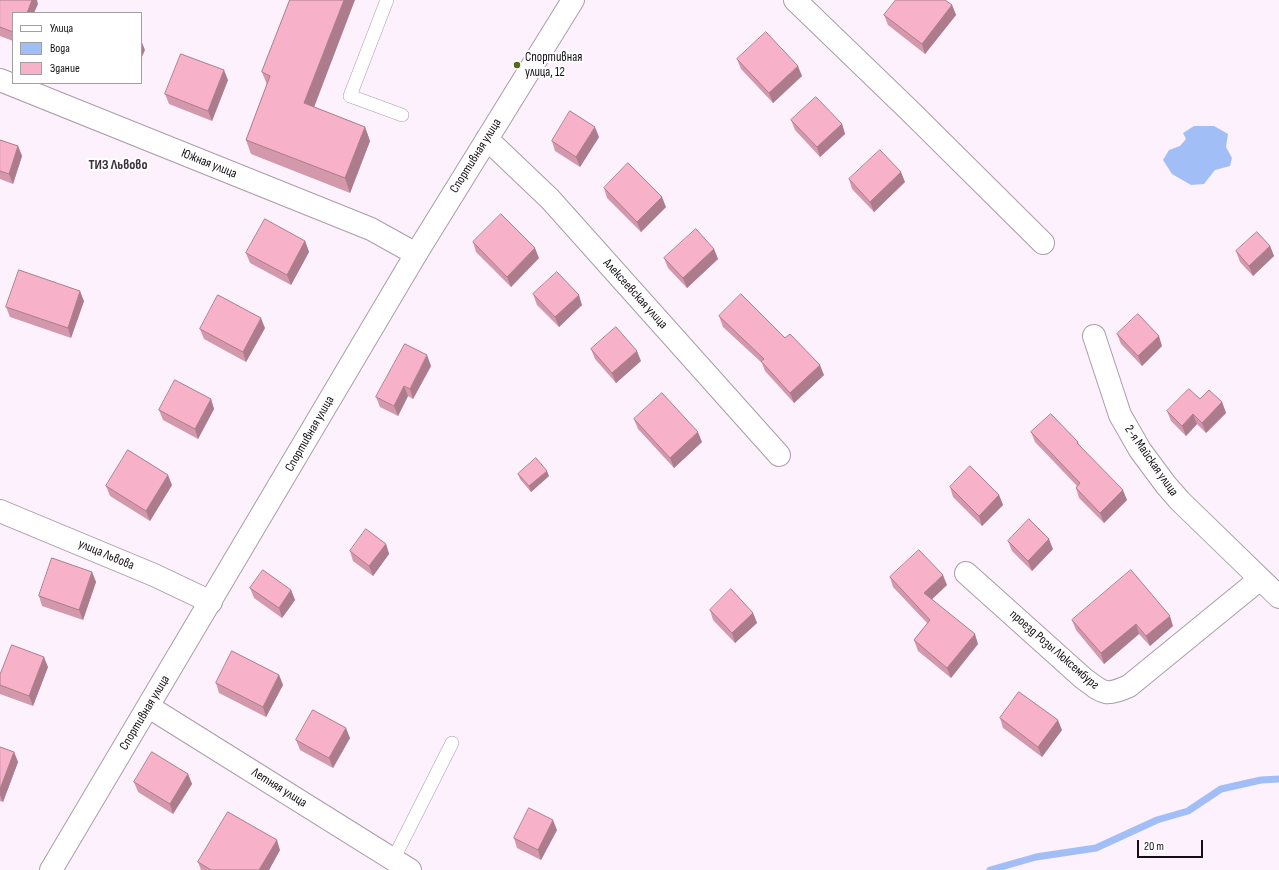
<!DOCTYPE html>
<meta charset="utf-8">
<style>
body{margin:0}
#map{position:relative;width:1279px;height:870px;overflow:hidden;background:#fdf1fd;font-family:"Sofia Sans Condensed",sans-serif}
canvas{display:block}
.legend{position:absolute;left:12px;top:12px;width:130px;height:72px;box-sizing:border-box;background:#fff;border:1px solid #a19fa1;margin:0;padding:5px 7px;list-style:none;font-size:12px;color:#140f14}
.legend li{display:flex;align-items:center;gap:8px;height:20px}
.legend b{width:20px;border:1px solid #a19fa1}
.scale{position:absolute;left:1137px;top:840px;width:66px;height:18px;box-sizing:border-box;border:2px solid #140f14;border-top:0;padding-left:5px;font-size:12px;line-height:14px;white-space:nowrap;color:#140f14;-webkit-text-stroke:3px #fff;paint-order:stroke}
</style>
<div id="map">
<canvas width="1279" height="870"></canvas>
<ul class="legend">
<li><b style="height:5px;background:#fff"></b>Улица</li>
<li><b style="height:11px;background:#a2bef7"></b>Вода</li>
<li><b style="height:11px;background:#f7b1c8"></b>Здание</li>
</ul>
<div class="scale">20 m</div>
</div>
<script>
const ctx = document.querySelector('canvas').getContext('2d');
ctx.lineJoin = 'round';
function paint(path, color) {
  ctx.fillStyle = color;
  ctx.fill(path, 'evenodd');
}
function trace(path, color, width, dash) {
  ctx.strokeStyle = color;
  ctx.lineWidth = width;
  ctx.lineCap = dash ? 'butt' : 'round';
  ctx.setLineDash(dash || []);
  ctx.stroke(path);
}
function label(font, color, halo, rows, align = 'center') {
  ctx.font = font + ' "Sofia Sans Condensed",sans-serif';
  ctx.lineWidth = 4;
  ctx.setLineDash([]);
  ctx.textBaseline = 'middle';
  ctx.strokeStyle = halo;
  ctx.fillStyle = color;
  for (const [text, x, y, turn = 0] of rows) {
    ctx.save();
    ctx.translate(x, y);
    ctx.rotate((+turn || 0) * Math.PI / 180);
    ctx.textAlign = isNaN(turn) ? turn : align;
    if (halo) ctx.strokeText(text, 0, 0);
    ctx.fillText(text, 0, 0);
    ctx.restore();
  }
}
paint(new Path2D(`
 M1194 126H1214L1228 134 1226 147 1232 158 1230 166 1215 170 1204 184 1191 185 1172 174 1163 160 1169 150 1180 146 1186 139 1183 133Z`), '#a2bef7');
trace(new Path2D(`
 M990 870 1036 857 1096 848 1157 820 1188 811 1221 789 1261 780 1279 779`), '#a2bef7', 7);
const service = new Path2D(`
 M387 0 350 96 402 115
 M393 860 452 743`);
const minor = new Path2D(`
 M795 0 911 112 1043 243
 M0 80 371 229 416 254
 M487 139 550 199 779 455
 M1094 336 1120 415 1140 450 1166 485 1180 501 1279 597
 M0 511 154 575 211 602
 M966 573 1083 678C1103 693 1105 697 1129 686L1260 579
 M149 707 410 870`);
const tertiary = new Path2D(`
 M51 870 416 254 573 0`);
trace(service, '#ab9caa', 14);
trace(minor, '#ab9caa', 24);
trace(tertiary, '#ab9caa', 24);
trace(service, '#fff', 13);
trace(minor, '#fff', 22);
trace(tertiary, '#fff', 22);
paint(new Path2D(`
 M0 0 38 4 13 13V41L0 36Z
 M290 0 314 107 365 127 370 141 350 193 251 154 246 140 267 85 262 72Z
 M952 5 956 15 925 54 888 25 884 15Z
 M737 59 802 76 773 103 741 69Z
 M228 80 212 121 169 104 165 94Z
 M791 120 842 124 845 134 820 157 795 130Z
 M599 137 580 167 555 151 552 141Z
 M0 140 18 146 22 156 13 184 0 179Z
 M849 179 905 182 874 212 852 189Z
 M604 188 666 207 641 232 607 198Z
 M305 241 309 252 291 285 250 263 246 253Z
 M473 242 539 258 511 287 476 252Z
 M1270 246 1274 256 1253 276 1240 262 1236 251Z
 M714 249 718 259 687 288 668 268 664 258Z
 M533 294 582 305 559 327 537 305Z
 M84 301 71 338 10 317 6 307Z
 M719 316 824 375 794 403 765 371 762 363 723 327Z
 M265 328 246 362 204 339 200 329Z
 M1117 334 1162 346 1142 366 1121 344Z
 M591 349 641 361 616 383 595 359Z
 M431 366 413 399 408 396 398 416 380 407 376 397Z
 M211 399 214 409 198 439 163 420 159 410Z
 M1200 399 1222 402 1226 413 1206 433 1197 424 1186 436 1171 421 1167 411Z
 M634 419 702 442 674 468 638 429Z
 M1031 432 1078 442 1080 446 1127 500 1104 523 1079 498 1076 488 1077 486 1035 442Z
 M518 474 549 476 531 492 520 479Z
 M172 485 150 521 110 496 106 486Z
 M950 487 999 495 1003 505 982 526 953 497Z
 M1008 541 1053 549 1032 571 1012 551Z
 M386 544 389 554 373 576 353 561 350 551Z
 M92 572 96 582 83 620 42 606 39 596Z
 M890 577 947 585 932 599 978 644 951 678 918 651 914 640 928 624 893 587Z
 M250 588 291 590 295 600 282 618 254 598Z
 M710 610 753 613 757 623 735 643 713 620Z
 M1072 620 1173 626 1150 646 1139 634 1104 664 1076 630Z
 M48 667 33 706 0 694V675Z
 M279 675 283 685 266 717 219 693 216 683Z
 M1000 718 1062 730 1042 757 1003 728Z
 M350 738 333 768 300 750 296 740Z
 M0 747 14 752 18 762 3 802 0 801Z
 M188 774 192 784 173 814 138 792 134 782Z
 M557 830 541 860 517 848 514 838Z
 M280 850 269 870H201L198 862Z`), '#d498ac');
paint(new Path2D(`
 M32 0H37L38 4 34 13H27Z
 M344 0H355L310 118 304 103Z
 M952 5 956 15 925 54 922 44Z
 M141 40 145 50 141 59Z
 M798 66 802 76 773 103 769 93Z
 M224 70 228 80 212 121 208 111Z
 M842 124 845 134 820 157 817 147Z
 M365 127 370 141 350 193 345 178Z
 M595 127 599 137 580 167 576 157Z
 M18 146 22 156 13 184 9 174Z
 M901 172 905 182 874 212 870 202Z
 M662 197 666 207 641 232 637 222Z
 M305 241 309 252 291 285 287 275Z
 M1270 246 1274 256 1253 276 1249 266Z
 M535 248 539 258 511 287 507 277Z
 M714 249 718 259 687 288 683 278Z
 M80 291 84 301 71 338 68 328Z
 M579 295 582 305 559 327 555 317Z
 M261 318 265 328 246 362 243 352Z
 M1159 336 1162 346 1142 366 1138 356Z
 M637 351 641 361 616 383 612 373Z
 M427 355 431 366 413 399 410 389Z
 M820 365 824 375 794 403 790 393Z
 M404 386 408 396 398 416 394 406Z
 M211 399 214 409 198 439 195 429Z
 M1222 402 1226 413 1206 433 1202 423Z
 M1193 414 1197 424 1186 436 1182 426Z
 M698 432 702 442 674 468 670 458Z
 M547 471 549 476 531 492 529 486Z
 M168 475 172 485 150 521 146 511Z
 M1123 490 1127 500 1104 523 1100 513Z
 M999 495 1003 505 982 526 979 516Z
 M1049 539 1053 549 1032 571 1028 561Z
 M386 544 389 554 373 576 369 566Z
 M92 572 96 582 83 620 79 610Z
 M943 575 947 585 928 603 924 593Z
 M291 590 295 600 282 618 279 608Z
 M753 613 757 623 735 643 732 633Z
 M1170 616 1173 626 1150 646 1146 636Z
 M1136 624 1139 634 1104 664 1101 653Z
 M975 634 978 644 951 678 947 668Z
 M44 657 48 667 33 706 29 696Z
 M279 675 283 685 266 717 263 707Z
 M1058 720 1062 730 1042 757 1038 747Z
 M346 728 350 738 333 768 329 758Z
 M14 752 18 762 3 802 0 795V789Z
 M188 774 192 784 173 814 170 804Z
 M553 820 557 830 541 860 538 850Z
 M277 840 280 850 269 870H259Z`), '#ad7c8c');
const building = new Path2D(`
 M0 0H32L27 13H13V32L0 27Z
 M290 0H344L304 103 365 127 345 178 246 140 270 76 262 72Z
 M896 0H945L952 5 922 44 884 15Z
 M766 32 798 66 769 93 737 59Z
 M181 54 224 70 208 111 165 94Z
 M816 97 842 124 817 147 791 120Z
 M570 111 595 127 576 157 552 141Z
 M0 140 18 146 9 174 0 171Z
 M880 150 901 172 870 202 849 179Z
 M628 163 662 197 637 222 604 188Z
 M501 214 535 248 507 277 473 242Z
 M265 219 305 241 287 275 246 253Z
 M696 229 714 249 683 278 664 258Z
 M1257 232 1270 246 1249 266 1236 251Z
 M19 270 80 291 68 328 6 307Z
 M557 272 579 295 555 317 533 294Z
 M741 294 785 338 790 334 820 365 790 393 761 361 764 359 719 316Z
 M218 295 261 318 243 352 200 329Z
 M1138 314 1159 336 1138 356 1117 334Z
 M616 327 637 351 612 373 591 349Z
 M405 344 427 355 410 389 404 386 394 406 376 397Z
 M175 380 211 399 195 429 159 410Z
 M1189 389 1200 399 1209 390 1222 402 1202 423 1193 414 1182 426 1167 411Z
 M662 393 698 432 670 458 634 419Z
 M1051 414 1078 442 1077 443 1123 490 1100 513 1076 488 1080 483 1031 432Z
 M128 450 168 475 146 511 106 486Z
 M536 458 547 471 529 486 518 474Z
 M970 466 999 495 979 516 950 487Z
 M1029 519 1049 539 1028 561 1008 541Z
 M366 529 386 544 369 566 350 551Z
 M919 550 943 575 924 593 975 634 947 668 914 640 930 620 890 577Z
 M52 558 92 572 79 610 39 596Z
 M263 570 291 590 279 608 250 588Z
 M1131 570 1170 616 1146 636 1136 624 1101 653 1072 620Z
 M731 589 753 613 732 633 710 610Z
 M12 645 44 657 29 696 0 685V675Z
 M232 651 279 675 263 707 216 683Z
 M1019 692 1058 720 1038 747 1000 718Z
 M313 710 346 728 329 758 296 740Z
 M0 747 14 752 0 789Z
 M152 752 188 774 170 804 134 782Z
 M529 808 553 820 538 850 514 838Z
 M228 812 277 840 259 870H211L198 862Z`);
paint(building, '#f7b1c8');
trace(building, '#ad7c8c', 1);
for (const [x, y, r, color] of [
 [517,65,4,"#566a17"]
]) {
  const dot = new Path2D();
  dot.arc(x, y, r, 0, 2 * Math.PI);
  ctx.fillStyle = color;
  ctx.fill(dot);
  trace(dot, '#fff', 1.5);
}
label('13px', '#140f14', '#fff', [
 ["Спортивная",525,58],
 ["улица, 12",525,73]
], 'left');
label('13px', '#140f14', '#fff', [
 ["Спортивная улица",476,156,-58],
 ["Южная улица",209,164,22],
 ["Алексеевская улица",635,294,48],
 ["Спортивная улица",310,434,-60],
 ["2-я Майская улица",1151,461,55],
 ["улица Львова",106,555,23],
 ["проезд Розы Люксембург",1054,650,41],
 ["Спортивная улица",145,713,-59],
 ["Летняя улица",279,788,32]
]);
label('bold 14px', '#3d313d', '#fff', [
 ["ТИЗ Львово",118,165]
]);
</script>
